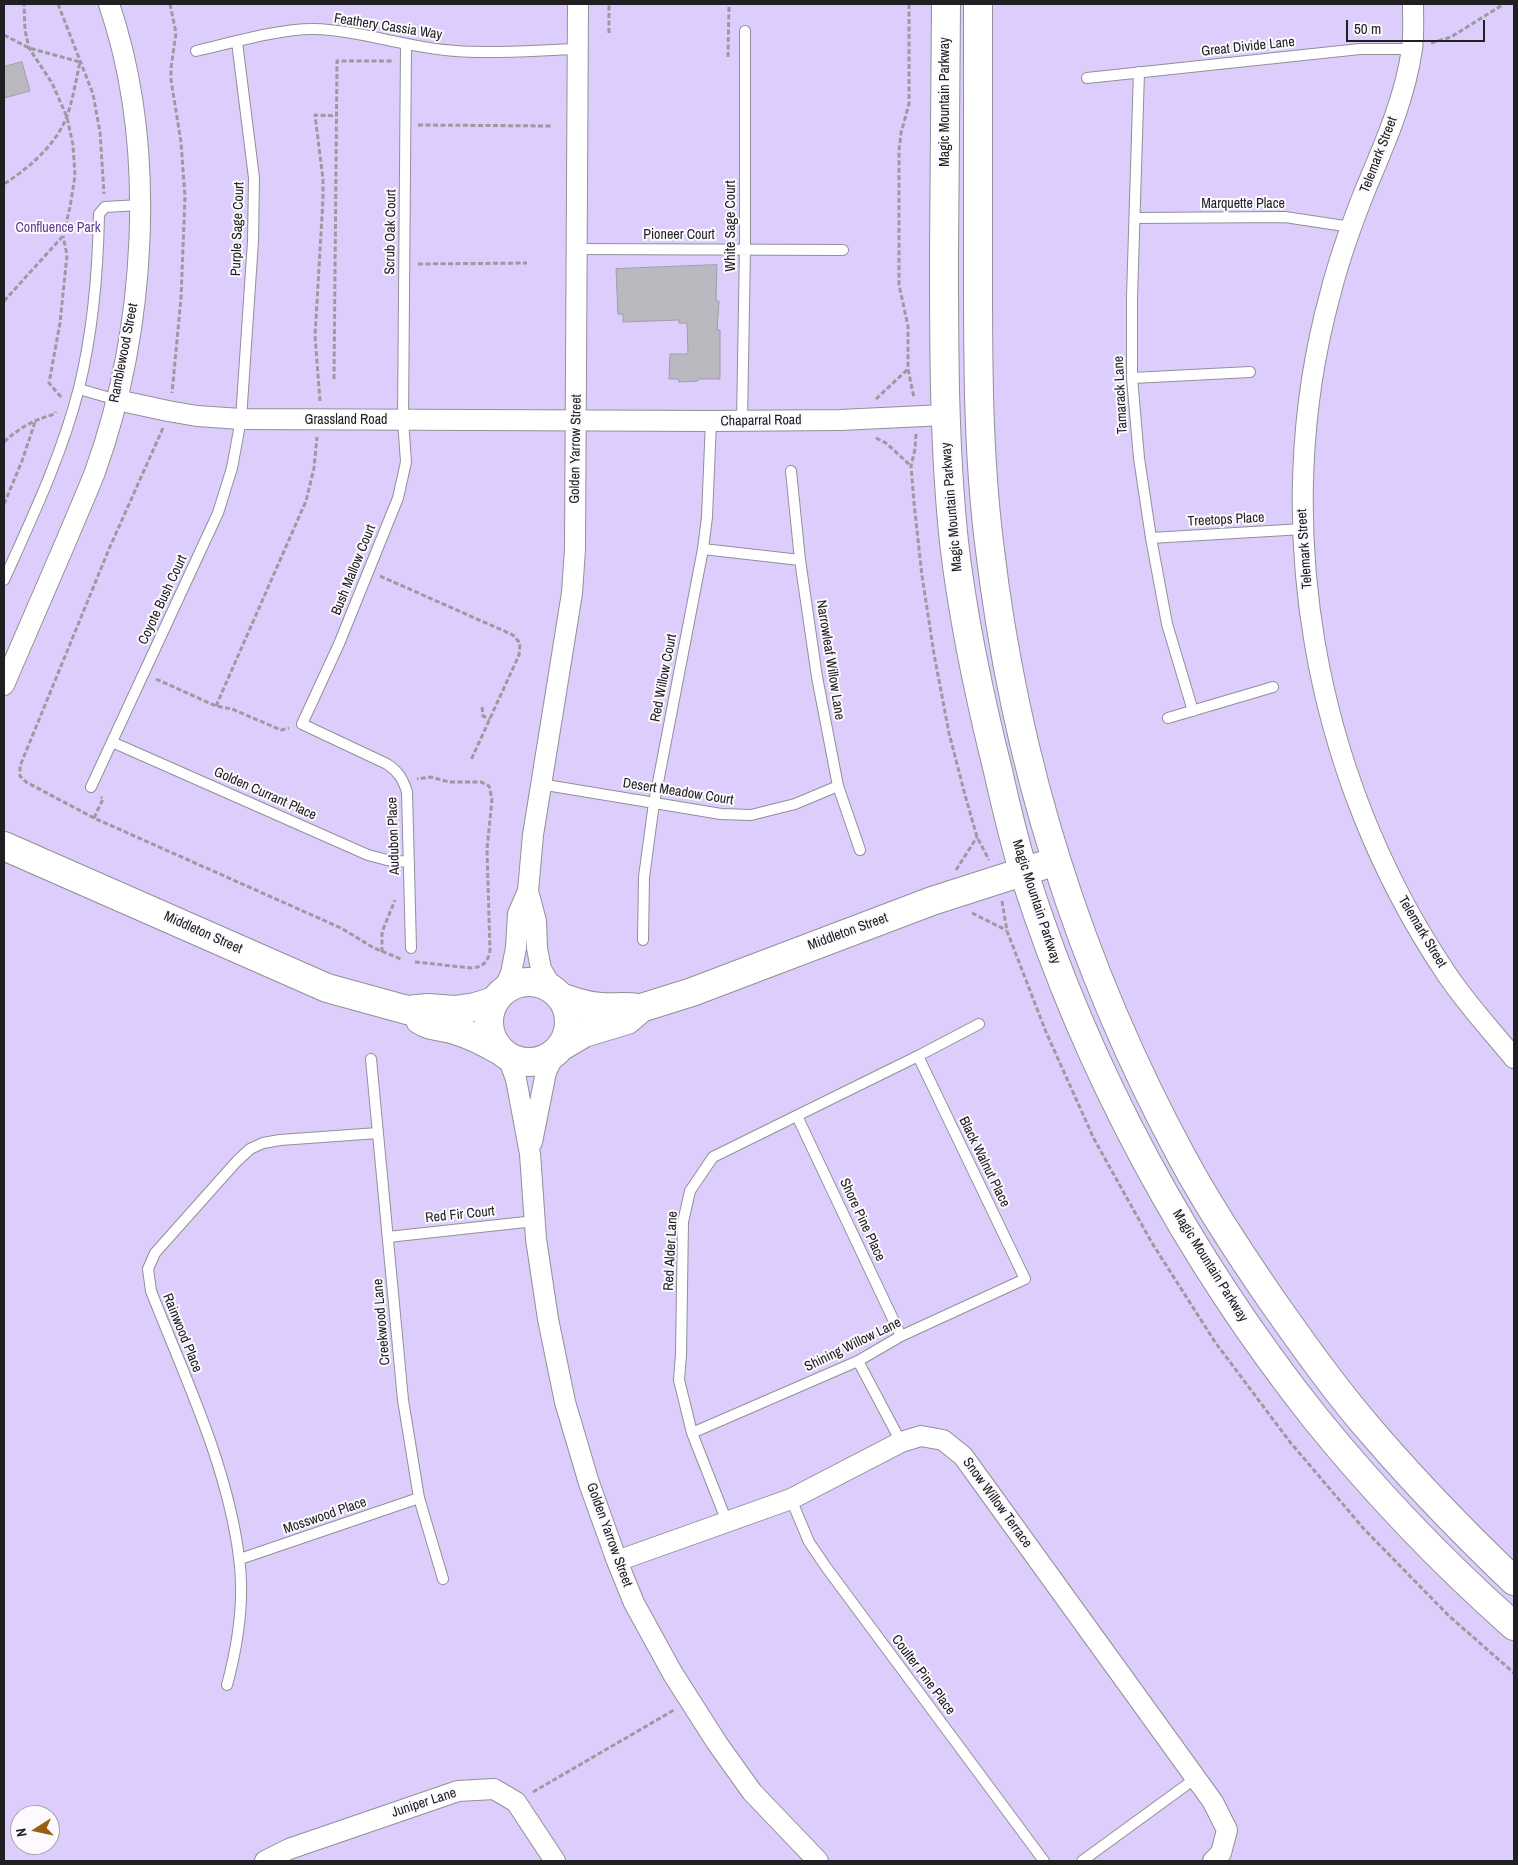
<!DOCTYPE html>
<style>
body{margin:0}
#map{position:relative;width:1518px;height:1865px;overflow:hidden;background:#efecf3;font-family:"Archivo Narrow",sans-serif}
canvas{display:block}
.frame{position:absolute;inset:0;border:5px solid #202022;pointer-events:none}
.north{position:absolute;left:10px;top:1805px;width:50px;height:50px;box-sizing:border-box;background:#fcfafe;border:1px solid #a4a3a6;border-radius:50%;rotate:260deg;font-size:14px;font-weight:700;line-height:20px;text-align:center;color:#202022}
.north::after{content:'';display:block;margin:auto;width:18px;height:22px;background:#946014;clip-path:polygon(50% 0,100% 100%,50% 72%,0 100%)}
.scale{position:absolute;left:1346px;top:20px;width:139px;height:22px;box-sizing:border-box;border:2px solid #202022;border-top:0;padding-left:6px;font-size:15px;line-height:18px;white-space:nowrap;color:#202022;-webkit-text-stroke:4px #fcfafe;paint-order:stroke}
</style>
<div id="map">
<canvas width="1518" height="1865"></canvas>
<div class="frame"></div>
<div class="north">N</div>
<div class="scale">50 m</div>
</div>
<script>
const ctx = document.querySelector('canvas').getContext('2d');
ctx.lineJoin = 'round';
function paint(path, color) {
  ctx.fillStyle = color;
  ctx.fill(path, 'evenodd');
}
function trace(path, color, width, dash) {
  ctx.strokeStyle = color;
  ctx.lineWidth = width;
  ctx.lineCap = dash ? 'butt' : 'round';
  ctx.setLineDash(dash || []);
  ctx.stroke(path);
}
function label(font, color, halo, rows, align = 'center') {
  ctx.font = font + ' "Archivo Narrow",sans-serif';
  ctx.lineWidth = 4;
  ctx.setLineDash([]);
  ctx.textBaseline = 'middle';
  ctx.strokeStyle = halo;
  ctx.fillStyle = color;
  for (const [text, x, y, turn = 0] of rows) {
    ctx.save();
    ctx.translate(x, y);
    ctx.rotate((+turn || 0) * Math.PI / 180);
    ctx.textAlign = isNaN(turn) ? turn : align;
    if (halo) ctx.strokeText(text, 0, 0);
    ctx.fillText(text, 0, 0);
    ctx.restore();
  }
}
paint(new Path2D(`
 M4 4H1514V1861H4ZM20 1815H50V1845H20Z`), '#ddcdfc');
const building = new Path2D(`
 M22 62 30 91 4 98V67Z
 M717 265 716 301H719L717 330H720V379H698V381L679 382V379H669L670 354H688L687 323H679V320L623 322V314H618L616 269Z`);
paint(building, '#bbb9c0');
trace(building, '#a09ea5', 1);
const lane = new Path2D(`
 M406 45 403 420 406 462 398 498 339 644 302 724 387 764C398 771 403 779 407 792L411 948
 M196 51C231 43 278 29 313 29 361 30 407 48 456 51 496 54 538 50 578 49
 M1139 72 1132 297V378L1139 458 1151 538 1167 624 1193 711
 M1087 78 1360 49H1412
 M1135 218 1285 217 1351 227
 M576 249 843 250
 M1132 378 1250 372
 M79 389 117 400
 M742 421 745 249V31
 M791 471 800 560 817 677 838 786 860 850
 M1151 538 1303 529
 M703 549 800 560
 M4 580C32 518 62 455 79 388 93 331 98 273 99 214L105 207 140 205
 M1168 718 1273 687
 M112 742 368 855 387 860 409 862
 M540 784 721 814 751 815 795 804 838 786
 M91 787 218 513 232 468 241 419 253 241 254 178 237 42
 M643 940 644 877 654 803 703 549 707 517 711 421
 M371 1059 403 1400 419 1498 443 1579
 M797 1116 901 1336
 M388 1237 535 1221
 M858 1361 901 1442
 M692 1433 858 1361 901 1336 1025 1279 918 1056
 M791 1499 809 1542 826 1567 1044 1861
 M727 1522 692 1433 679 1380 681 1355 683 1222 690 1191 713 1157 918 1056 979 1024
 M240 1559 419 1498
 M227 1685C238 1644 245 1600 239 1557 227 1464 185 1378 151 1291L148 1269 155 1253 237 1161 250 1149 263 1143 280 1140 378 1133
 M1082 1861 1196 1778`);
const street = new Path2D(`
 M1413 4C1413 19 1414 34 1412 49 1405 98 1385 143 1366 188 1352 223 1339 259 1330 295 1268 522 1314 775 1444 970 1464 1001 1490 1029 1514 1058
 M117 400 168 411 197 416 241 419 711 421 840 420 945 415
 M4 685C25 636 46 588 67 539 76 517 86 495 95 472 146 330 158 148 109 4
 M552 988 541 969 537 948 536 921 528 891 533 835 572 593 575 549 578 4
 M503 991 511 973 516 948 518 914 528 891
 M508 1057 516 1079 530 1154 536 1239 548 1319 565 1402 589 1483 617 1561 634 1603 673 1674 717 1743 752 1792 818 1861
 M532 1142 546 1072 554 1055
 M617 1561 791 1499 901 1442 921 1436 943 1440 963 1456 1213 1802 1227 1830 1221 1853 1213 1861
 M265 1861 289 1849 458 1791 494 1789 516 1802 555 1861`);
const secondary = new Path2D(`
 M946 4C945 88 945 171 944 255 944 351 944 447 954 542 963 620 979 695 998 771 1006 806 1014 842 1025 876 1087 1071 1188 1258 1316 1419 1376 1493 1443 1563 1514 1626
 M978 4C978 94 978 183 978 273 978 363 978 453 989 542 1014 759 1079 967 1183 1159 1209 1207 1240 1254 1271 1299 1304 1346 1338 1394 1376 1437 1420 1488 1466 1535 1514 1581
 M4 846 327 988 407 1010 428 1008 455 1010 475 1007 495 1001
 M489 1022a40 40 0 1 1 80 0a40 40 0 1 1-80 0Z
 M561 997C574 1002 587 1006 601 1007 613 1008 625 1006 637 1008
 M420 1020C430 1027 443 1026 455 1030 471 1035 485 1042 499 1050
 M562 1046 584 1033 627 1020 641 1008 692 992 932 901 1041 866`);
trace(lane, '#929096', 12);
trace(street, '#929096', 22);
trace(secondary, '#929096', 30);
trace(new Path2D(`
 M58 4 93 94 100 132 104 194
 M170 4 176 33 171 68V80L181 142 185 197 181 298 172 393
 M909 4V104L901 133 899 150V285L908 326V369L914 398
 M609 33V4
 M4 35 29 48 80 62C76 80 73 99 67 116 56 145 29 168 4 184
 M1431 43 1451 37 1504 4
 M728 57 729 4
 M418 125 552 126
 M418 264 527 263
 M4 301 63 236 70 207 75 176 73 145 67 117 52 83 29 48 25 30 24 4
 M334 379 337 61H393
 M61 397 49 383 60 323 67 255 63 236
 M876 399 908 369
 M320 401 315 336 323 199V179L315 115 336 116
 M163 428 109 549 20 766V776L26 782 94 818 341 928 374 948 401 959
 M916 434 915 449 911 466 914 503 922 576 934 654 949 733 965 795 977 837 989 860
 M876 438 886 443 911 466
 M4 442C20 427 34 420 55 414L56 412
 M4 504 22 461 36 419
 M380 576 513 635 520 643 519 655 471 760
 M156 679 216 706 232 709 281 730 289 728
 M216 706 306 501 314 468 317 437
 M482 707 483 716 490 719
 M94 818 103 799 101 797
 M956 870 977 837
 M1002 901 1007 931 1046 1032 1094 1139 1152 1243 1215 1342 1290 1442 1364 1529 1448 1615 1514 1673
 M972 913 1006 930
 M382 952V932L395 900
 M415 962 472 968C484 967 488 961 490 951L487 849 492 799 489 786 481 782H449L431 777 417 779
 M533 1792 674 1710`), '#9c9a9f', 3, [5, 2.5]);
trace(lane, '#fff', 10);
trace(street, '#fff', 20);
trace(secondary, '#fff', 28);
label('14px', '#202022', '#fcfafe', [
 ["Feathery Cassia Way",388,27,9],
 ["Great Divide Lane",1248,47,-6],
 ["Magic Mountain Parkway",945,102,-90],
 ["Telemark Street",1379,155,-69],
 ["Marquette Place",1243,204],
 ["White Sage Court",731,226,-90],
 ["Purple Sage Court",238,229,-88],
 ["Scrub Oak Court",391,232,-89],
 ["Pioneer Court",679,235],
 ["Ramblewood Street",124,353,-79],
 ["Tamarack Lane",1121,395,-93],
 ["Grassland Road",346,420],
 ["Chaparral Road",761,421,-1],
 ["Golden Yarrow Street",576,449,-89],
 ["Magic Mountain Parkway",952,507,-95],
 ["Treetops Place",1226,520,-3],
 ["Telemark Street",1305,549,-94],
 ["Bush Mallow Court",354,570,-68],
 ["Coyote Bush Court",163,600,-65],
 ["Narrowleaf Willow Lane",830,660,81],
 ["Red Willow Court",664,678,-79],
 ["Desert Meadow Court",678,792,9],
 ["Golden Currant Place",265,794,24],
 ["Audubon Place",394,836,-92],
 ["Magic Mountain Parkway",1036,902,72],
 ["Middleton Street",848,932,-20],
 ["Telemark Street",1422,932,59],
 ["Middleton Street",203,933,24],
 ["Black Walnut Place",984,1162,64],
 ["Red Fir Court",460,1215,-6],
 ["Shore Pine Place",862,1220,65],
 ["Red Alder Lane",671,1251,-87],
 ["Magic Mountain Parkway",1210,1266,58],
 ["Creekwood Lane",382,1322,-95],
 ["Rainwood Place",182,1333,68],
 ["Shining Willow Lane",853,1345,-26],
 ["Snow Willow Terrace",997,1503,54],
 ["Mosswood Place",325,1516,-19],
 ["Golden Yarrow Street",609,1535,70],
 ["Coulter Pine Place",923,1675,53],
 ["Juniper Lane",424,1803,-18]
]);
label('14px', '#5f3991', '#fcfafe', [
 ["Confluence Park",58,228]
]);
</script>
